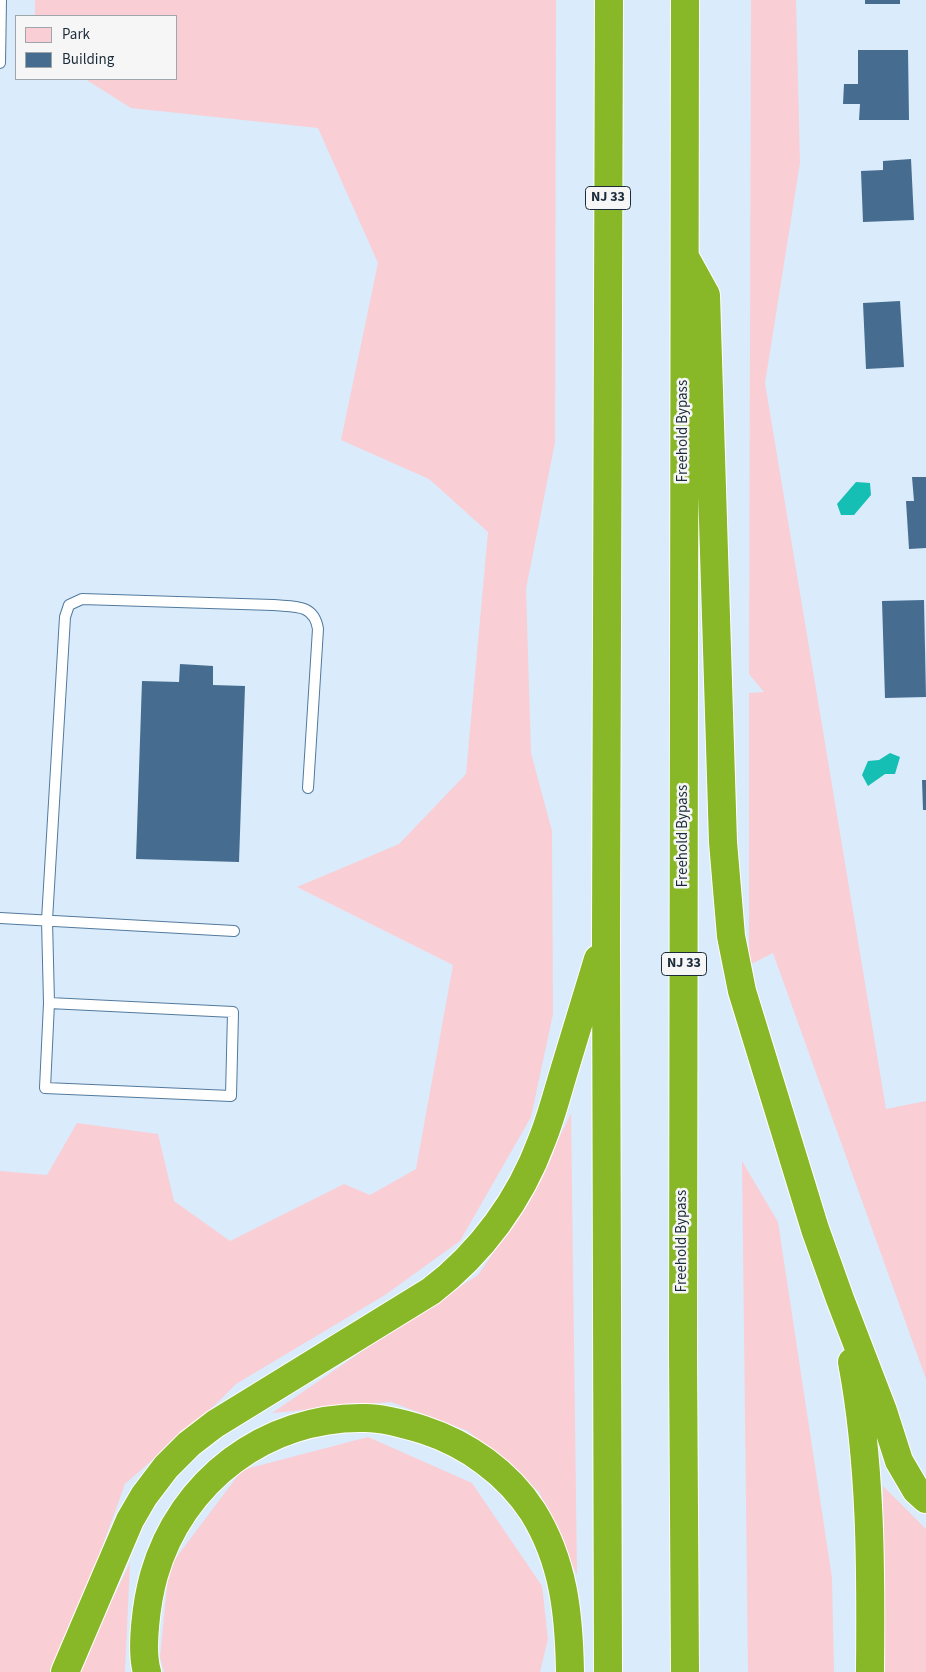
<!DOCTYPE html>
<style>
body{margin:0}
#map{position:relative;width:926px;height:1672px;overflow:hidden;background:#daebfb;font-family:"Source Sans 3",sans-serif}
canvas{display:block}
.legend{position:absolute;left:15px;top:15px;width:162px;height:65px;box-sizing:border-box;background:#f6f6f6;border:1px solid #9ea5ab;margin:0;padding:6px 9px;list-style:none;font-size:15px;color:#1b2b3a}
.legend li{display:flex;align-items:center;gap:10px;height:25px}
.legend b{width:25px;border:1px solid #9ea5ab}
</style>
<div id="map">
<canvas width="926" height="1672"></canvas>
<ul class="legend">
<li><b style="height:14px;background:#faced5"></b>Park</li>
<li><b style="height:14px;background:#466c8f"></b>Building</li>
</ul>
</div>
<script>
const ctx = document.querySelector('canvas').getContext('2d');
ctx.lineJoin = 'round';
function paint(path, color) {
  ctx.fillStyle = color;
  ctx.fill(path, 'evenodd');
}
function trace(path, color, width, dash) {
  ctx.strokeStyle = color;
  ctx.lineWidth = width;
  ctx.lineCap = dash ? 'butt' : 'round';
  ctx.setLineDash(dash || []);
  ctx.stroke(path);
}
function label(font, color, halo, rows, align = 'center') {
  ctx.font = font + ' "Source Sans 3",sans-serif';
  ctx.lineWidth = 5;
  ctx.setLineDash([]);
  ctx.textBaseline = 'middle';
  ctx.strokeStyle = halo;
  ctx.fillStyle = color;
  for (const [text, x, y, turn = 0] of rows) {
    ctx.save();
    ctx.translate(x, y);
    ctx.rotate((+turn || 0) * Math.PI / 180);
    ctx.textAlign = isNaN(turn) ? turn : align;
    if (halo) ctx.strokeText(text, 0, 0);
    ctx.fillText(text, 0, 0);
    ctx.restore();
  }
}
paint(new Path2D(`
 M35 0H556L555 442 526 589 531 753 552 831 553 1014 531 1117 460 1241 385 1295 236 1384 215 1405 125 1484 66 1646 50 1672H0V1171L47 1175 77 1123 158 1134 174 1201 230 1241 344 1184 370 1195 416 1169 453 965 297 887 399 844 466 774 488 532 429 479 341 440 378 263 318 128 131 108 85 79H176V16H35Z
 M751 0H796L800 163 765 383 886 1109 926 1101V1379L773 953 749 965V693L764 692 749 674Z
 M571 1113 577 1575 539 1492 468 1431 391 1402 272 1413 383 1337 478 1275 530 1199Z
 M742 1161 778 1222 832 1578 834 1672H748Z
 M368 1437 472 1483 542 1586 548 1639 540 1672H164L160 1657 169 1567 242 1470Z
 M883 1486 926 1529V1672H884Z
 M130 1563 125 1672H78L79 1668Z`), '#faced5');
paint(new Path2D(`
 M856 482 870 483 871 495 854 515H841L837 504Z
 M890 753 900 757 895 774H885L868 786 862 775 868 761 879 760Z`), '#15bfb3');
paint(new Path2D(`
 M865 0H900V4H865Z
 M858 50H908L909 120H859L860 104H843L844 84H858Z
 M911 159 914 220 863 222 861 171 883 170V161Z
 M900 301 904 367 866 369 863 303Z
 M912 477H926V548L909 549 906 501H914Z
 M924 600 926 697 885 698 882 601Z
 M180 664 213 666V685L245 686 239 862 136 859 142 681 179 682Z
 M922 780H926V810H923Z`), '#466c8f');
const lane = new Path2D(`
 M0 63 1 0
 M0 918 234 931
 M49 1003 233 1012 231 1096 45 1088 49 1003 47 920 65 617 69 605 82 599 273 605C293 607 314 603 318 629L308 788`);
const highway = new Path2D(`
 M685 257 706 295 723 842 731 936 742 991 815 1229 840 1299 883 1411 899 1461 916 1490 926 1499
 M852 1362C871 1464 871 1568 870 1672
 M65 1672 130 1520 144 1496 166 1467 189 1444 215 1424 431 1291C481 1253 520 1200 542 1140 551 1118 557 1094 564 1071 575 1034 587 996 598 959
 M147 1672C140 1648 147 1600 154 1575 181 1481 266 1416 365 1418 384 1418 405 1424 424 1430 467 1444 508 1473 533 1512 564 1562 569 1615 570 1672
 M608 1672 606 933 609 0
 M685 1672 683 1351 685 0`);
trace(lane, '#527a9d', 12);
trace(highway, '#fff', 30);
trace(lane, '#fff', 10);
trace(highway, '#88b727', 28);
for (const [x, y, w] of [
 [608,198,45],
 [684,964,45]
]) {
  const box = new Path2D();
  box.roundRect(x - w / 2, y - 11.5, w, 23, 4);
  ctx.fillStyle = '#f6f6f6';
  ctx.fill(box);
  trace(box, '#1b2b3a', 1);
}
label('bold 14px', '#1b2b3a', null, [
 ["NJ 33",608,198],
 ["NJ 33",684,964]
]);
label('15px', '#1b2b3a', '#f6f6f6', [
 ["Freehold Bypass",684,431,-90],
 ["Freehold Bypass",684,836,-90],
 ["Freehold Bypass",683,1241,-90]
]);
</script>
